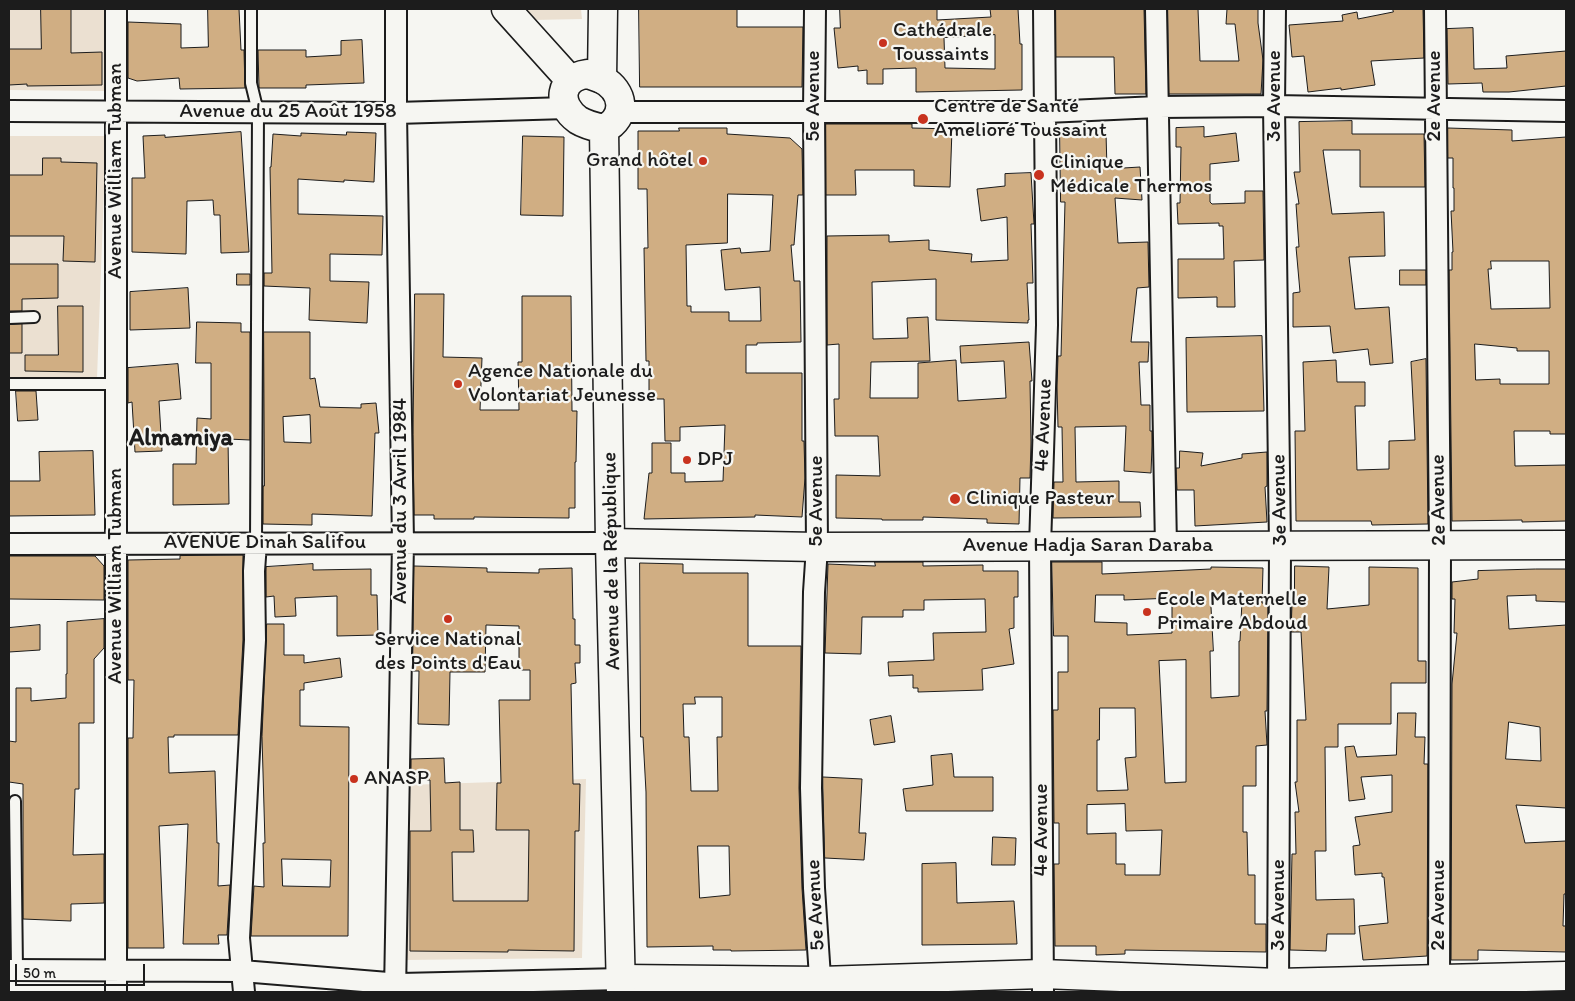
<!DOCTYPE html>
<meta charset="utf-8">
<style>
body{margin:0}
#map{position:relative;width:1575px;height:1001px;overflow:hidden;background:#f6f6f2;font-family:Itim,sans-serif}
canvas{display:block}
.frame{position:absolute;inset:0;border:10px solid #1c1c1c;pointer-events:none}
.scale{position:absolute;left:15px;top:964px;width:130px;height:22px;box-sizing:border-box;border:2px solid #1c1c1c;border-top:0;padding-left:6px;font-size:15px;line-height:18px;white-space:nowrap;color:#1c1c1c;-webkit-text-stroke:4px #f6f6f2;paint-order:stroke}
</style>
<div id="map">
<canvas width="1575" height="1001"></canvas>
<div class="frame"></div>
<div class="scale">50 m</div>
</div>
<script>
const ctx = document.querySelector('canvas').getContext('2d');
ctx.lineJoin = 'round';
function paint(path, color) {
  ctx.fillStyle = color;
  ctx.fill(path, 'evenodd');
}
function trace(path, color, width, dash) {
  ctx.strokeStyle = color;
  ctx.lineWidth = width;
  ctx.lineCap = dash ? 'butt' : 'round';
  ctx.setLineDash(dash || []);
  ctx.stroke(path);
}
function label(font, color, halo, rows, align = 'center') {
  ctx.font = font + ' Itim,sans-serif';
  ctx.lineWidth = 4.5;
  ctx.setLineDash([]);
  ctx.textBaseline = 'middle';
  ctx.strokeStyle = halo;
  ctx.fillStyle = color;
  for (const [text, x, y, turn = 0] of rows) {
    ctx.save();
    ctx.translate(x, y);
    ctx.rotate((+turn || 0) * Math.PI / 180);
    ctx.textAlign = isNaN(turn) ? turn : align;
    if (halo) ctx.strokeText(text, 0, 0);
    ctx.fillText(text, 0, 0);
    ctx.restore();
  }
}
paint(new Path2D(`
 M9 9H105L104 91 9 90Z
 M524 9H581L582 19 533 20Z
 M9 136H106L97 378 9 377Z
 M586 779 582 958 405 960 406 785Z`), '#ebe0d1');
const building = new Path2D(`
 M41 9H71V53L102 52V85L27 86V84L9 85V49H41Z
 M208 9H239L241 50H244L245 88 180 89 179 78 137 81 128 78V22L181 24V48L208 47Z
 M639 9H737V27H803L802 87H640Z
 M840 9H937V20L991 17 990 9H1018L1020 44H1022V90L916 92V68L883 69V84H867V70L858 71V66L838 68 834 28H840ZM995 35V69L945 68 944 38Z
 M1056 9H1144L1146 94H1115L1114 57H1056Z
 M1168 9H1198L1200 61H1239L1235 24H1226L1227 9H1258V23L1263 60 1261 94H1169Z
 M1393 9H1423L1424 58 1371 61 1375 85 1341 90V88L1308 92 1304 56 1292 57 1289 25 1343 21 1342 15 1357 12 1358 19 1393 12Z
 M1473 28 1474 69 1507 68 1506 56 1566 51V86L1509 92H1483L1482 83 1448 84 1447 29Z
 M362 40 364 83 306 85V88H259L258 50H306V57L341 55V41Z
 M1352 121V134H1424L1425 187H1360V150H1323L1332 214 1384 212 1385 256 1349 257 1355 309 1389 307 1393 363 1370 365 1368 349 1333 353 1330 326 1293 327V293L1300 292 1296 247H1299L1296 204H1299L1294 172H1300L1299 122Z
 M826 124H912V128L952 129 950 187 914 186V170H855L856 195H826Z
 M1204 127V137L1236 133 1239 161 1210 164V202L1212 204 1245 203V191H1263L1264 260 1234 261 1235 307H1217V297L1178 298V259H1224L1223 226H1219V223L1178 224 1177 203H1180L1181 147H1176V128Z
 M679 128H727V134L790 138 802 149 803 195H798L794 245H791L794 281H800L801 342 757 343V345H746V373H802V441H804L805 478 802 517 755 515V517L644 519 649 473H652V443H671V473H685V482L723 481 725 425 680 427V441H665L664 399H649V361H646L644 248H648L647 189H638V131H679ZM728 194 773 195 770 251 741 253 740 248 721 250 725 290 760 287 761 321H729V312H691V306H687L686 245 727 243Z
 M1448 128 1512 130V141L1566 137V434H1550V431H1514L1515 466 1566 465V521L1522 522V520L1452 521 1449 270H1452V252H1453L1451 211H1454V188H1453V158H1448ZM1491 261H1549L1550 308 1491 309 1488 269H1491ZM1475 344 1517 348V351H1549V384H1500V379L1476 380Z
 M241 132 249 252 221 253 220 215H214L213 200 187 201 186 254 132 252V178H145L143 136 165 135V137Z
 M347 132 376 133 374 182 344 180V182L298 179V214L383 216 382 255 330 254V281L369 282 367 323 309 320 310 288 264 286V273H272L270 167H271L273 134 301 136V133L346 135Z
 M1060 133H1106L1107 169 1140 167 1142 200 1115 198 1118 243 1148 242 1149 287 1137 288 1131 342H1149L1148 362H1139L1141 405H1150V431H1152V446L1151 473 1124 471 1126 426 1075 427 1076 482 1119 481V502H1140L1141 517 1053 518 1054 482H1063L1062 427H1058L1057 386 1058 356H1061L1065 202H1061Z
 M523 136 564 137 563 216 521 215Z
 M43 158H61V162L97 163 95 262 63 261 64 236H9V175H42Z
 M1031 173 1034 224H1031L1033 283H1027L1029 320H1028V323L936 320V279L872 282 873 339 908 338 907 318 928 317 930 361 871 362 870 398H918V363L956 360 958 401 1006 398 1004 361 961 363 960 346 1029 342 1032 381H1030L1031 442 1030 478H1020L1019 524 987 523V519L923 517V520H882V519L836 518V475L880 476 878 436H835L834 399H839V344L827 345V236L889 235V242L929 240V250L972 254 971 262 1008 260 1007 217 981 221 977 189 1005 186V174Z
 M9 264H58V298L22 299V311H9Z
 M1400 270H1426V285H1400Z
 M237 274H250V285H237Z
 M188 288 190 328 130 330V292Z
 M415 294H444L443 357 482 358 480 410H519L518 362H522V296H571L572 411H577L576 462H575V508H569V518L474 517V519H434V515H414L413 435Z
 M58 306H83V372L25 371V355H58Z
 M197 322 241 323V332H250V440L228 439 229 504 173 505V464H196L197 418 211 419V363H196Z
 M22 324V353H9V325Z
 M264 332H310V379L315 378 320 407 361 408V404L376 403 379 433H375L372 516 312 514V525L263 524V486H264ZM310 415 311 443 284 442 283 417Z
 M1262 336 1264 411 1187 412 1186 338Z
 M1426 359 1428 524 1372 525 1371 521H1296L1295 431H1305L1303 362 1336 360 1337 382H1365V406H1355L1357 470 1389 469V441L1415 440 1411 362Z
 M178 364 181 399 159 401 162 451 135 452 132 402 128 403V368Z
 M16 391H36L38 420 18 421Z
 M93 451 95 515 9 516V481H40L39 452Z
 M1180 451 1203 453 1201 466 1242 458V454L1267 452V486L1265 487 1267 522 1195 526 1194 490H1177L1176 468H1179Z
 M243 555V640L238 735H174V737H168L169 773 215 771 217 843H219L218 886 230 885 227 935H218L219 944H183L188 824 159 826 164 948H128V738H133L134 680H128V560L180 559V556Z
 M9 556H95L104 566V600L9 599Z
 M875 562H923V566L983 565V571H1018V597H1014V628L1009 629 1014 664 982 669 983 690 918 692V688H913V675L889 676 888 662 934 660 933 633 986 632 985 599 924 600V610H903V617H862L861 654 825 653 828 564 875 566Z
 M1052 562H1102V574L1211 569V567L1263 568 1262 603H1268L1267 711H1265L1267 745 1256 746V786H1243V832H1247L1248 875H1255V924H1266V952L1125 950V954L1096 955V946H1055L1054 864H1059V823H1054L1053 710H1058V672H1068V636H1054ZM1096 595H1124V600L1172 598V633L1127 635V623L1095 622ZM1211 600 1242 601 1240 641H1239V696L1211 698 1210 651H1213ZM1186 660V782L1165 783 1159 661ZM1100 708H1135L1136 757 1125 758 1128 790 1097 791V740H1099ZM1125 804 1126 831 1162 830 1160 875H1125V864H1116V833L1087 834V805Z
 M640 563 683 564V573H748V646H801L799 788 802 888 806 950 731 951V950H713V946L647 947 646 792 643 737H641ZM695 697H722V737H717L718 791H691L689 737H684L683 704H695ZM698 846H729L730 895 700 898Z
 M313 564V570L371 569V595H377L378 635 337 636V596L295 598 296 616 275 617 274 596 266 597V567Z
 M414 566 487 568V572L539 573V569L572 568 573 619H575V645H580V663H575L576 683 571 684 573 784H580L579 831H575L574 951 508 950V952L410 951V831H431L430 780H411V759L444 758 445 783 460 782V830H473L474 852H452L453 901H528L529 830H496L497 783H501L499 700H530V670H519V626L486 625 485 672H450L449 725 418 724 419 671H413Z
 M1295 566 1329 567 1327 609 1369 605V567L1418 568V661H1426V683H1391V724H1338V747H1325L1326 851H1315L1316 900 1354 899 1355 934H1327L1326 951 1290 950 1292 854H1296L1295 812H1299L1295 782H1297V720H1306L1301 632H1291L1292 604H1294Z
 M1536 569H1566V602L1536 601V595L1507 596 1509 629 1566 625V808L1516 805 1525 843 1566 841V894H1564L1563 926H1566V952L1478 950V960H1451L1452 684 1457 633H1454L1455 599H1452V582L1478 579V571ZM1509 722 1540 727 1541 761 1506 759Z
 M104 619V648L94 659V723H79V789H75L73 855 104 854V903L71 904V921L23 919V784L9 782V741L16 742V688H31V701L66 698V674H67V622Z
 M267 624H284V655H304V663L340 658 342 677 304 683V690H300V726L349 727 348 936H251L254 886 264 887 263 843H265L262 737ZM282 859 331 860 330 887 283 886Z
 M40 625V650L9 652V628Z
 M1398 713H1416L1415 737H1425L1424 764H1428L1427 956 1363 960 1359 926 1388 923 1384 877H1382V873L1355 875 1353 846 1360 845 1355 817 1392 812V775L1361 777 1365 799 1349 801 1345 747 1354 746 1357 757 1396 755Z
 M891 716 895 742 874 745 870 720Z
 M952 754 954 777H993V811H906L903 789 933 785 931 756Z
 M823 777 862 779 859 833H866L864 860 825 858Z
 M993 837 1016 838 1015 865H992Z
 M956 863 957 903 1014 901 1017 944 922 945V864Z`);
paint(building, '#d0ae83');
trace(building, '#1c1c1c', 1);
const lane = new Path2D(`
 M251 9V83L258 112 256 543
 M9 318 34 317
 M9 384H117
 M15 801 17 970`);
const street = new Path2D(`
 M815 9 814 112 817 547 814 592 811 788 814 888 821 992
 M1156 9 1166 547
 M1275 9 1274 106 1280 545 1278 992
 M1435 9 1440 545 1439 992
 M9 111 396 113 567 108
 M620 112H1046L1158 107 1274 106 1566 111
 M9 544 610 543
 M9 970 242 971 400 984 622 979
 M116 992V9
 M244 992 239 938 255 640 254 571 256 543
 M395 992 403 542 396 113V9
 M1043 992 1040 547 1047 325 1044 9`);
const secondary = new Path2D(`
 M602 79 603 9
 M610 543 817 547 1566 545
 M622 979 821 981 1042 974 1278 983 1566 976`);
const primary = new Path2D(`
 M506 9 570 80
 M587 74C592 75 597 77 602 79 624 91 628 117 604 129 595 127 586 125 578 120 556 104 559 78 587 74Z
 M604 129 610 543 621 992`);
trace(lane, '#1c1c1c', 14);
trace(street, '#1c1c1c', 24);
trace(secondary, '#1c1c1c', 31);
trace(primary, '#1c1c1c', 31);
trace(lane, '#f6f6f2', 10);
trace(street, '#f6f6f2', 20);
trace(secondary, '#f6f6f2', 28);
trace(primary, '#f6f6f2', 28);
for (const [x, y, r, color] of [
 [883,43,5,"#c8321e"],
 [923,119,6,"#c8321e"],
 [703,161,5,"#c8321e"],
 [1039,175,6,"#c8321e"],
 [458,384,5,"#c8321e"],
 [687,460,5,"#c8321e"],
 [955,499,6,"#c8321e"],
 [1147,612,5,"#c8321e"],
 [448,619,5,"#c8321e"],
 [354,779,5,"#c8321e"]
]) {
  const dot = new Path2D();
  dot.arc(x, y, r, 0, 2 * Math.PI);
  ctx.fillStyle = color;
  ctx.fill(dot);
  trace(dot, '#f6f6f2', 2);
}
label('21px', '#1c1c1c', '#f6f6f2', [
 ["Cathédrale",893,31],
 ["Toussaints",893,55],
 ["Centre de Santé",934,107],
 ["Amelioré Toussaint",934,131],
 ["Grand hôtel",693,161,"right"],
 ["Clinique",1050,163],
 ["Médicale Thermos",1050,187],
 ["Agence Nationale du",468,372],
 ["Volontariat Jeunesse",468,396],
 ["DPJ",697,460],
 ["Clinique Pasteur",966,499],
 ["Ecole Maternelle",1157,600],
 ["Primaire Abdoud",1157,624],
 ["Service National",448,640,"center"],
 ["des Points d'Eau",448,664,"center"],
 ["ANASP",364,779]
], 'left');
label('21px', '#1c1c1c', '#f6f6f2', [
 ["5e Avenue",814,96,-90],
 ["3e Avenue",1275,96,-90],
 ["2e Avenue",1435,96,-90],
 ["Avenue du 25 Août 1958",288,112],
 ["Avenue William Tubman",116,171,-90],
 ["4e Avenue",1044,425,-88],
 ["3e Avenue",1280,500,-91],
 ["2e Avenue",1439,500,-91],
 ["Avenue du 3 Avril 1984",401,501,-90],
 ["5e Avenue",817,501,-90],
 ["AVENUE Dinah Salifou",265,543],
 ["Avenue Hadja Saran Daraba",1088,546],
 ["Avenue de la République",612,561,-91],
 ["Avenue William Tubman",116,576,-90],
 ["4e Avenue",1042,830,-90],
 ["5e Avenue",816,905,-93],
 ["3e Avenue",1279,905,-90],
 ["2e Avenue",1439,905,-90]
]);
label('bold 24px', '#1c1c1c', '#f6f6f2', [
 ["Almamiya",181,439]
]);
</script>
